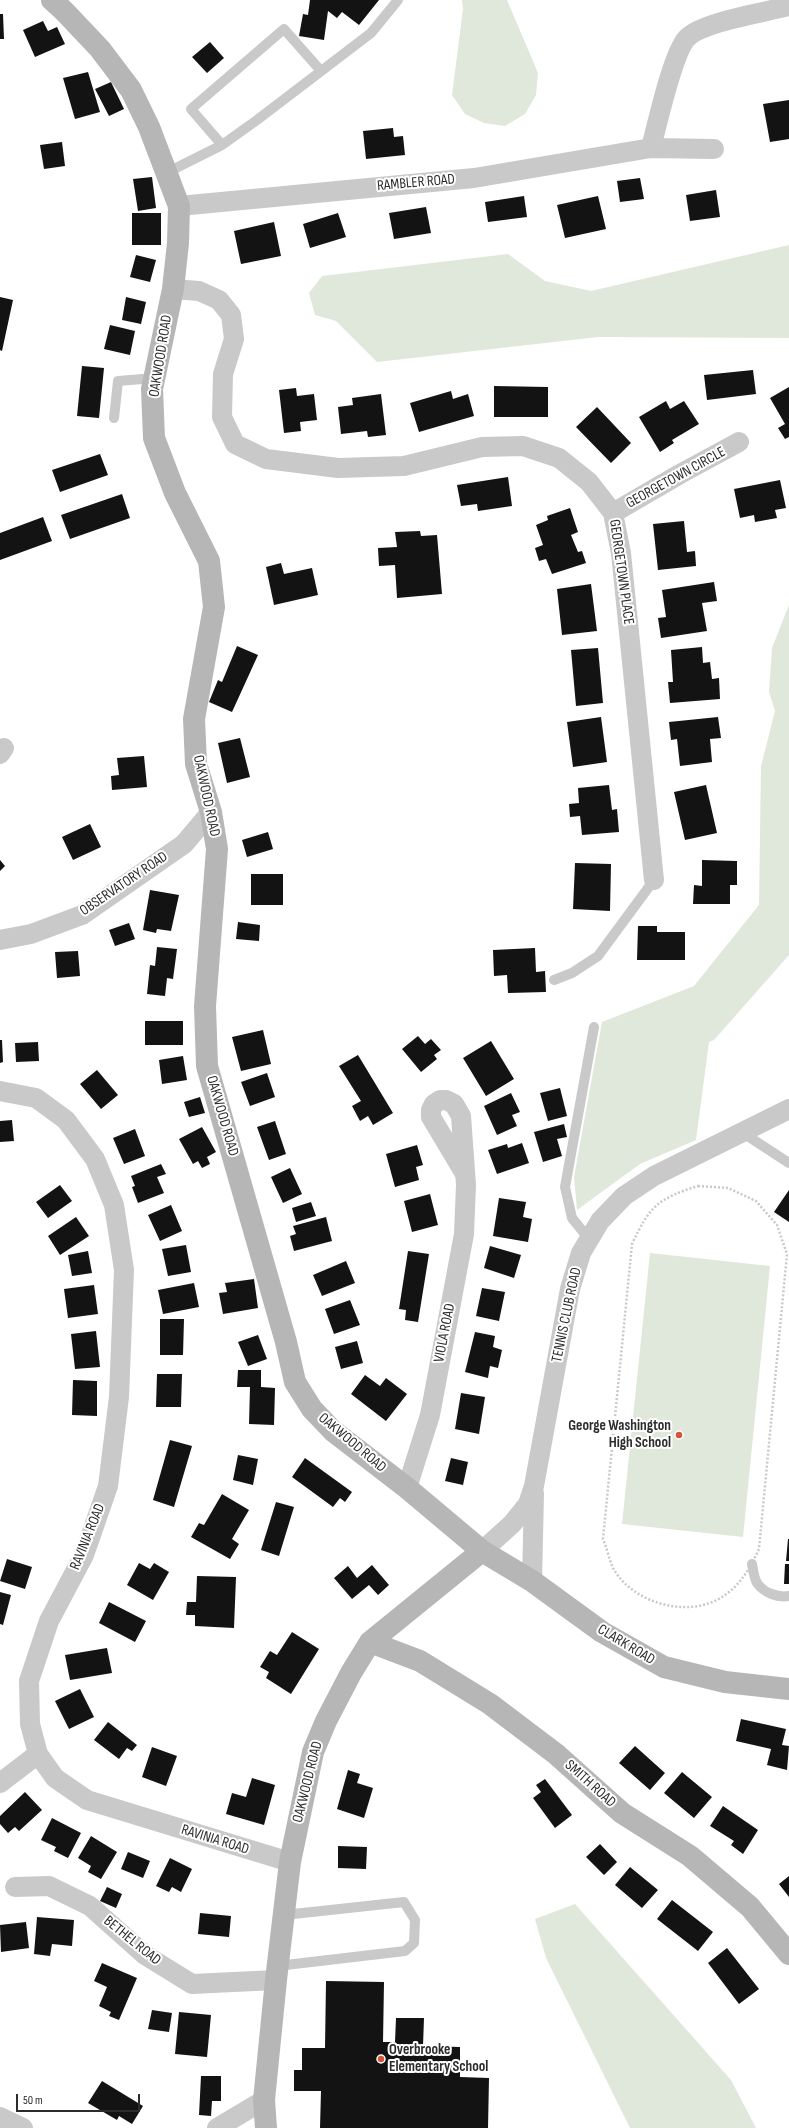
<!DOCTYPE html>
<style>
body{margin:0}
#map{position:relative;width:789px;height:2128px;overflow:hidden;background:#fff;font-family:"Sofia Sans Condensed",sans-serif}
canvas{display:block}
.scale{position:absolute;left:16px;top:2094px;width:124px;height:18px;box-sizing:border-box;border:2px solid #2c2c2c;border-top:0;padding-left:5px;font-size:12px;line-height:14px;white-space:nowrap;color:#2c2c2c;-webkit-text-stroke:3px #fff;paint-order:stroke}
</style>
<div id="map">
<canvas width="789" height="2128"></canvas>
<div class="scale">50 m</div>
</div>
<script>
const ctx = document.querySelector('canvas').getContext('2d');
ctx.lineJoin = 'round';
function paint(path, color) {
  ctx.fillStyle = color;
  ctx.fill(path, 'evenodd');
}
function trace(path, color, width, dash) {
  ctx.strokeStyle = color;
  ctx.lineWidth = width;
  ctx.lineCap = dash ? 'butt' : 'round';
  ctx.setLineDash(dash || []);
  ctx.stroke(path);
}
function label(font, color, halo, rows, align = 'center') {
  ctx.font = font + ' "Sofia Sans Condensed",sans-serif';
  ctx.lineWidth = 4;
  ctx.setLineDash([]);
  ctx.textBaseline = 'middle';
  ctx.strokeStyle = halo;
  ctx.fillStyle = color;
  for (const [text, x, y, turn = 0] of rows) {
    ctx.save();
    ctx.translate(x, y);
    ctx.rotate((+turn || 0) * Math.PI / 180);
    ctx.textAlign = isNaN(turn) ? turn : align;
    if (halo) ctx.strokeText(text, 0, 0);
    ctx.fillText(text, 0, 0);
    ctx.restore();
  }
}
paint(new Path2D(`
 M462 0H507L538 73 536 95 525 114 505 126 484 123 465 114 452 95 463 9Z
 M789 245V338L598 337 377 362 336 321 315 315 309 293 322 276 508 254 545 281 591 291Z
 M789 605V955L714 1040 709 1042 696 1140 640 1164 577 1210 574 1177 602 1022 694 986 759 905 761 766 775 711 769 692 772 648Z
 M650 1253 770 1266 743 1537 622 1524Z
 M575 1904 731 2080 756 2128H630L546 1958 535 1919Z`), '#dfe8da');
paint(new Path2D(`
 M310 0H379L359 25 342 12 337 18 328 11 324 40 299 36 303 14 308 15Z
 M0 14H3L4 39H0Z
 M43 21 48 31 57 27 65 44 35 57 23 30Z
 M210 42 224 58 207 73 192 57Z
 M88 72 100 112 75 119 63 78Z
 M111 82 124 109 109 116 95 89Z
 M789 100V139L770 142 763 104Z
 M393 128 394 137 403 136 405 155 366 159 363 131Z
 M62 142 65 166 44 169 40 145Z
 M152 177 156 208 138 211 133 179Z
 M640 178 644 199 620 202 617 181Z
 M716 190 720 217 690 221 686 195Z
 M524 196 527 217 488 222 485 202Z
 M598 196 606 229 565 238 557 205Z
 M426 207 431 233 394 239 389 213Z
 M132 213H161V245H132Z
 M338 213 346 237 310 248 303 224Z
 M274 222 281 256 241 264 234 231Z
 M136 255 156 260 150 282 130 277Z
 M0 297 13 300 2 351 0 350Z
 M126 297 146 302 141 324 122 320Z
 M110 325 135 331 130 355 104 349Z
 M82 366 104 368 99 418 77 416Z
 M753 370 756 394 707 400 704 375Z
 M494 386 548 387V417H494Z
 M789 387V437L785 439 778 428 785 424 770 398Z
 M296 388 297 396 314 394 317 420 300 422 301 431 284 433 279 390Z
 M451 391 453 399 468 394 474 416 419 432 410 403Z
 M381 394 386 435 368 437 367 431 341 434 338 407 353 405 352 398Z
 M666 401 670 409 684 401 699 424 672 440 674 443 660 452 639 417Z
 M597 407 631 443 611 463 576 427Z
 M100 454 108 475 60 492 52 470Z
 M508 477 512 506 478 511 477 504 461 506 457 485Z
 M780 480 786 508 775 510 777 518 755 522 754 515 740 518 734 489Z
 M122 494 130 518 70 539 61 515Z
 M570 508 578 532 571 535 578 552 582 551 586 563 552 574 546 559 539 561 535 548 543 545 536 525 548 520 547 516Z
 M43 517 52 541 0 560V533Z
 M684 521 687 552 695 551 696 566 658 570 653 524Z
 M420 531 421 536 437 535 442 594 397 598 395 565 379 566 378 548 397 547 395 532Z
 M281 563 284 574 312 568 318 595 274 605 266 567Z
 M714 582 717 601 702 603 707 631 661 638 658 618 666 617 662 590Z
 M591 584 597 631 562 635 557 589Z
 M237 646 258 655 232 712 209 702 218 680 222 682Z
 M702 647 703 663 710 662 712 679 719 678 720 699 670 703 668 682H673L671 650Z
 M598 648 603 703 576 706 571 650Z
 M601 717 607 762 573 767 567 722Z
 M718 717 721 738 710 739 712 762 680 766 677 739 671 740 669 722Z
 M240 738 250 777 227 783 218 743Z
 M144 756 147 787 112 790 111 776 119 775 117 758Z
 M609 785 612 810 617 809 619 832 582 835 580 816 570 817 569 804 579 803 578 788Z
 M706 785 717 833 685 840 674 792Z
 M90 824 101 847 73 860 62 837Z
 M268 832 273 849 247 857 242 840Z
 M0 860 5 866 0 871Z
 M702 860 737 861V885H730V904H693L694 885 702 886Z
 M575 863 611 864 610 911 573 909Z
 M251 874H283V905H251Z
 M150 890 179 895 171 931 157 929 156 933 143 930Z
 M238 922 260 925 259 941 236 939Z
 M129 923 135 939 115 946 109 930Z
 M638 926H657V932H685V960H637Z
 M157 947 177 949 173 979 167 978 165 996 147 994 150 965 155 966Z
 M535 948 536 972 545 971 546 992 508 993 507 975 494 976 493 950Z
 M78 951 80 976 57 978 55 952Z
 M145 1021H183V1045H145Z
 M263 1030 271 1064 241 1071 232 1037Z
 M418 1036 425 1044 431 1039 441 1050 434 1055 437 1059 421 1072 402 1049Z
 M0 1040H2L3 1062 0 1063Z
 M491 1041 514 1079 486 1096 463 1058Z
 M38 1042 39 1061 16 1062 15 1043Z
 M358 1055 393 1113 373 1125 368 1116 360 1121 352 1106 361 1101 339 1066Z
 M183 1056 187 1080 162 1084 159 1060Z
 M97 1070 118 1095 101 1109 80 1084Z
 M267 1073 275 1097 250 1106 241 1082Z
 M560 1088 567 1116 548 1121 540 1093Z
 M511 1093 520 1112 512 1115 517 1126 497 1135 484 1106Z
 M200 1097 205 1113 189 1117 184 1102Z
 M12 1120 14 1141 0 1142V1121Z
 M275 1121 286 1154 269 1160 257 1127Z
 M564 1124 567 1137 557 1139 562 1156 543 1162 534 1132Z
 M202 1127 216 1152 207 1157 210 1164 202 1168 198 1161 193 1164 179 1139Z
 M135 1129 145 1156 124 1164 113 1138Z
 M522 1143 529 1163 497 1174 488 1150 507 1144 508 1148Z
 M417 1145 423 1165 416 1167 419 1180 395 1187 386 1154Z
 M161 1164 166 1174 157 1177 164 1193 138 1203 132 1187 135 1186 131 1176Z
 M290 1168 302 1194 283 1203 271 1177Z
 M60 1185 72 1201 48 1218 36 1202Z
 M789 1190V1222L774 1212Z
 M430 1194 438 1225 412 1232 404 1201Z
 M499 1198 526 1202 523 1217 532 1219 528 1242 493 1236Z
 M311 1202 316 1216 296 1222 292 1208Z
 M171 1205 182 1231 160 1241 148 1215Z
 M76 1217 89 1236 60 1255 48 1236Z
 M326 1217 332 1241 294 1251 290 1236 296 1234 293 1226Z
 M186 1245 191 1272 168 1276 162 1249Z
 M490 1246 521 1255 514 1278 484 1268Z
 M88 1251 92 1273 72 1276 68 1255Z
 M408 1251 429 1254 418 1322 405 1320 406 1310 399 1309Z
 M346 1261 355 1283 322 1296 313 1275Z
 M254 1279 258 1308 223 1314 219 1293 227 1292 225 1283Z
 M194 1283 199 1307 163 1314 158 1290Z
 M94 1285 98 1314 68 1318 64 1289Z
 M482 1288 505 1292 499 1321 476 1316Z
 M350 1300 360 1325 334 1334 325 1309Z
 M160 1319H184L183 1355H160Z
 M96 1331 100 1367 75 1369 71 1334Z
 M475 1332 495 1336 493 1347 502 1350 498 1368 490 1366 488 1378 465 1372Z
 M258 1335 267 1359 248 1366 238 1342Z
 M357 1341 363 1363 341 1369 335 1347Z
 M238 1370H261V1387L275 1388 274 1425 249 1424 250 1387H237Z
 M157 1374H182L181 1407H156Z
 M365 1375 380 1386 386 1378 407 1394 386 1421 351 1394Z
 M73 1380 97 1381V1416L72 1415Z
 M461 1393 485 1397 479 1434 455 1429Z
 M170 1440 192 1446 174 1507 153 1500Z
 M238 1455 258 1459 253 1485 233 1480Z
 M305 1458 352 1492 345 1502 340 1498 333 1507 292 1477Z
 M451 1458 468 1462 463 1485 445 1481Z
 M222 1494 249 1510 232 1539 239 1544 230 1559 191 1537 199 1523 204 1525Z
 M276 1502 294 1507 279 1556 261 1550Z
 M788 1539H789V1561H786Z
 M7 1559 32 1567 25 1589 0 1581Z
 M139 1563 150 1569 154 1563 169 1572 153 1600 127 1585Z
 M785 1564H789V1584H784Z
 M372 1565 389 1585 378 1595 369 1585 352 1599 334 1578 348 1566 357 1578Z
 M197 1576 236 1577 234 1628 195 1626V1615H186L187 1602H196Z
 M0 1592 11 1595 3 1625 0 1624Z
 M109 1602 146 1621 135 1642 99 1623Z
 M292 1632 319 1649 291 1694 266 1678 269 1672 260 1667 270 1651 277 1655Z
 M107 1648 112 1673 70 1680 65 1655Z
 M80 1689 94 1717 69 1729 55 1701Z
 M741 1719 786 1729 782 1745 789 1746 787 1770 767 1765 771 1749 736 1741Z
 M108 1722 137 1745 132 1751 127 1748 119 1759 94 1740Z
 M635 1746 665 1773 650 1790 619 1763Z
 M152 1747 177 1756 166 1786 142 1777Z
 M348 1770 360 1774 357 1783 373 1788 364 1818 337 1809Z
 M682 1772 712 1797 694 1818 664 1793Z
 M252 1778 275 1785 264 1825 226 1814 232 1793 246 1797Z
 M545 1779 572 1815 555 1828 533 1798 541 1792 536 1785Z
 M25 1792 42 1810 19 1831 15 1827 8 1833 0 1824V1816Z
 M723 1806 758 1830 743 1854 731 1845 734 1841 710 1826Z
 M52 1818 81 1833 68 1858 54 1851 56 1847 41 1840Z
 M91 1836 117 1852 101 1879 88 1872 91 1866 78 1858Z
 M600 1844 617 1862 604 1875 586 1857Z
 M338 1846 367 1847 366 1869 338 1868Z
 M128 1852 150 1861 143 1878 121 1869Z
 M170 1858 192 1869 181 1892 172 1887 169 1892 156 1886Z
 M630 1867 658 1890 642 1908 615 1885Z
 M789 1876V1897L779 1884Z
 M107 1887 122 1894 116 1908 100 1901Z
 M672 1900 713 1932 698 1951 657 1919Z
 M200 1913 231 1916 229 1937 198 1934Z
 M37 1917 74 1920 72 1946 52 1944 50 1956 34 1954Z
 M26 1922 29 1948 1 1952 0 1925Z
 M727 1948 759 1989 739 2004 708 1963Z
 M102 1963 137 1978 119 2020 109 2016 111 2012 99 2006 107 1987 94 1981Z
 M326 1981 384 1982 383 2042H395L396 2018H424L423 2046 460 2047V2077L489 2078 488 2128H320L321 2091H294V2070H302V2048H325Z
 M152 2010 172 2013 169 2032 148 2029Z
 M179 2012 211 2015 207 2057 175 2054Z
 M201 2076H221V2101H212L211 2116 199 2115Z
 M102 2081 143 2106 132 2124 119 2116 117 2120 88 2103Z`), '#131313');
trace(new Path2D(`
 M698 1186 728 1188 756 1201 777 1225 787 1254 759 1549C750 1568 741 1585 722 1597 688 1619 632 1603 613 1568 609 1559 607 1548 603 1539L632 1244C650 1206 657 1199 698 1186Z`), '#c9c9c9', 2.5, [2, 2]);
trace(new Path2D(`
 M222 145 191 109 284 29 321 71
 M166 173 222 145 257 120 371 33 398 0
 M114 418 118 381 155 378
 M554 980 572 973 598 956 654 880
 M743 1133 789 1163
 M589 1239 572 1218 565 1187 594 1027
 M752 1564C753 1569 754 1578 757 1583 764 1593 778 1598 789 1596
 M277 1966 405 1951 414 1943 415 1920 404 1902 284 1915`), '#c9c9c9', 10);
trace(new Path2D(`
 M651 148C657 125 673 52 687 38 702 22 766 12 789 6
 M179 206 474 178 651 148 714 149
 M173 289 199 291 219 300 231 315 234 339 223 374 222 417 235 444 266 459 338 468 404 466 482 447 523 446 559 458 589 482 613 513 621 553 654 880
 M613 513 680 474 739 442
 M0 754 4 748
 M0 940 31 934 82 915 184 844 211 812
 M0 1091 36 1098 66 1120 95 1159 114 1205 124 1270 119 1397 108 1486 84 1555 49 1621 29 1681 30 1724 38 1754 55 1778 87 1800 290 1862
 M407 1488 430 1415 464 1234 466 1185 461 1116 454 1104 446 1100H440L434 1104 431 1110V1117L465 1174
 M482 1551 512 1524 528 1504 534 1486 570 1289 581 1253 600 1221 624 1196 654 1176 789 1109
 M532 1581 534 1493
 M0 1783 38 1754
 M15 1887 49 1886 90 1906 145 1955 192 1984 276 1980
 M0 2117 23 2128
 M217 2128 264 2100`), '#c9c9c9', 20);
trace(new Path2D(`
 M52 0 65 12 100 49 131 90 149 127 179 206 178 243 173 289 152 389 154 438 175 493 209 561 214 607 194 719 196 764 211 812 217 849 205 1006 207 1066 286 1342 295 1382 312 1409 333 1431 407 1488 482 1551 532 1581 602 1632 664 1667 725 1682 789 1689
 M370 1642 420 1661 490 1704 556 1754 622 1813 690 1856 750 1907 789 1954
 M266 2128 264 2100 276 1980 290 1862 313 1752 326 1721 351 1673 370 1642 482 1551`), '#b6b6b6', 22);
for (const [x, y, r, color] of [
 [679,1435,4,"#d4553d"],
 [381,2059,4,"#d4553d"]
]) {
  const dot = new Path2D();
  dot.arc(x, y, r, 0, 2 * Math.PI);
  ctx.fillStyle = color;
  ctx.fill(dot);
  trace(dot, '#fff', 1.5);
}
label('15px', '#2c2c2c', '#fff', [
 ["RAMBLER ROAD",416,183,-5],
 ["OAKWOOD ROAD",161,356,-81],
 ["GEORGETOWN CIRCLE",676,478,-29],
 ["GEORGETOWN PLACE",621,572,82],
 ["OAKWOOD ROAD",206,796,78],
 ["OBSERVATORY ROAD",124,884,-34],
 ["OAKWOOD ROAD",222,1116,74],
 ["TENNIS CLUB ROAD",567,1315,-78],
 ["VIOLA ROAD",445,1333,-79],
 ["OAKWOOD ROAD",352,1443,40],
 ["RAVINIA ROAD",88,1537,-68],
 ["CLARK ROAD",626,1645,31],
 ["OAKWOOD ROAD",308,1782,-76],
 ["SMITH ROAD",590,1784,42],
 ["RAVINIA ROAD",215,1840,17],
 ["BETHEL ROAD",132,1941,39]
]);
label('bold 15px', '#2c2c2c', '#fff', [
 ["George Washington",671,1426],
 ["High School",671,1443],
 ["Overbrooke",389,2050,"left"],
 ["Elementary School",389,2067,"left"]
], 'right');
</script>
